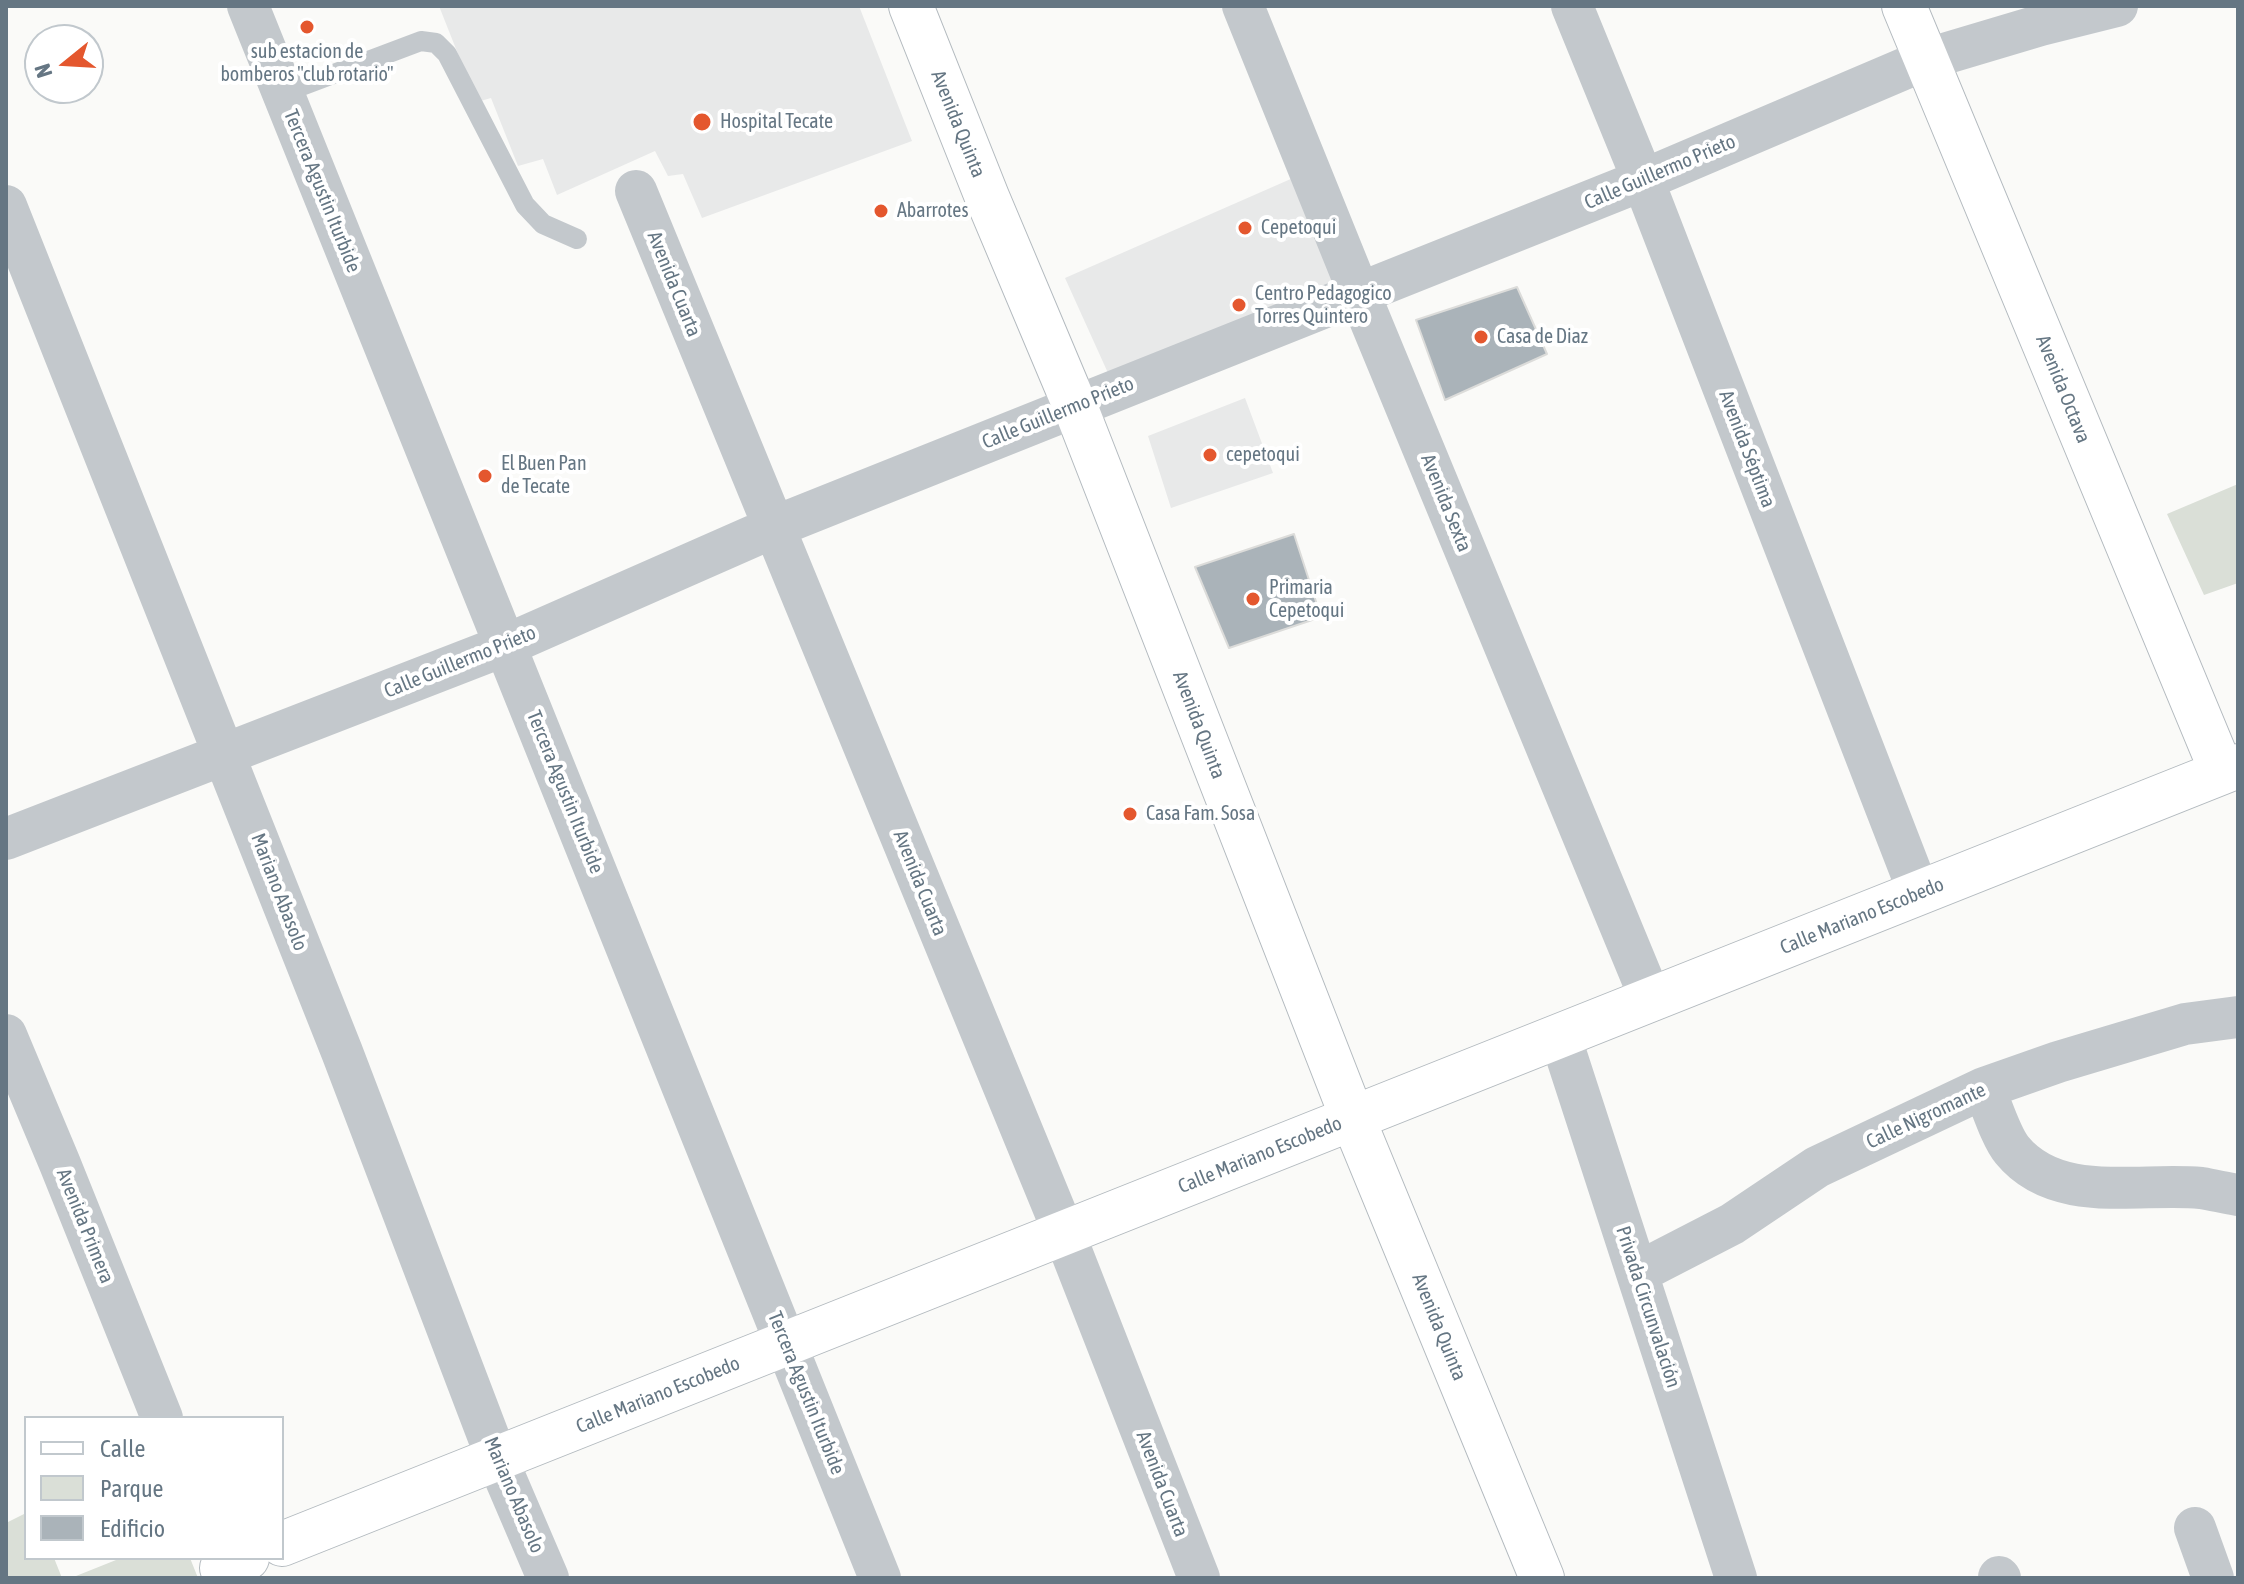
<!DOCTYPE html>
<meta charset="utf-8">
<style>
body{margin:0}
#map{position:relative;width:2244px;height:1584px;overflow:hidden;background:#fafaf8;font-family:"Asap Condensed",sans-serif}
canvas{display:block}
.frame{position:absolute;inset:0;border:8px solid #657683;pointer-events:none}
.legend{position:absolute;left:24px;top:1416px;width:260px;height:144px;box-sizing:border-box;background:#fff;border:2px solid #c1c8cd;margin:0;padding:10px 14px;list-style:none;font-size:24px;color:#657683}
.legend li{display:flex;align-items:center;gap:16px;height:40px}
.legend b{width:40px;border:2px solid #c1c8cd}
.north{position:absolute;left:24px;top:24px;width:80px;height:80px;box-sizing:border-box;background:#fff;border:2px solid #c1c8cd;border-radius:50%;rotate:252deg;font-size:22px;font-weight:700;line-height:32px;text-align:center;color:#657683}
.north::after{content:'';display:block;margin:auto;width:28px;height:36px;background:#e4572e;clip-path:polygon(50% 0,100% 100%,50% 72%,0 100%)}
</style>
<div id="map">
<canvas width="2244" height="1584"></canvas>
<div class="frame"></div>
<ul class="legend">
<li><b style="height:10px;background:#fff"></b>Calle</li>
<li><b style="height:22px;background:#dadfd7"></b>Parque</li>
<li><b style="height:22px;background:#aab3b9"></b>Edificio</li>
</ul>
<div class="north">N</div>
</div>
<script>
const ctx = document.querySelector('canvas').getContext('2d');
ctx.lineJoin = 'round';
function paint(path, color) {
  ctx.fillStyle = color;
  ctx.fill(path, 'evenodd');
}
function trace(path, color, width, dash) {
  ctx.strokeStyle = color;
  ctx.lineWidth = width;
  ctx.lineCap = dash ? 'butt' : 'round';
  ctx.setLineDash(dash || []);
  ctx.stroke(path);
}
function label(font, color, halo, rows, align = 'center') {
  ctx.font = font + ' "Asap Condensed",sans-serif';
  ctx.lineWidth = 8;
  ctx.setLineDash([]);
  ctx.textBaseline = 'middle';
  ctx.strokeStyle = halo;
  ctx.fillStyle = color;
  for (const [text, x, y, turn = 0] of rows) {
    ctx.save();
    ctx.translate(x, y);
    ctx.rotate((+turn || 0) * Math.PI / 180);
    ctx.textAlign = isNaN(turn) ? turn : align;
    if (halo) ctx.strokeText(text, 0, 0);
    ctx.fillText(text, 0, 0);
    ctx.restore();
  }
}
paint(new Path2D(`
 M439 6H859L912 141 702 218 683 174 668 176 655 151 557 195 543 159 518 166 491 98 477 102Z
 M1293 178 1334 286 1108 373 1065 278Z
 M1245 398 1273 473 1171 508 1148 436Z`), '#e8e9e9');
paint(new Path2D(`
 M2238 484V583L2204 595 2167 514Z
 M26 1513V1558H54L62 1578H6V1523Z
 M121 1558H190L198 1578H71Z`), '#dadfd7');
const building = new Path2D(`
 M1517 287 1547 354 1445 400 1416 320Z
 M1294 534 1321 617 1229 648 1195 567Z`);
paint(building, '#aab3b9');
trace(building, '#dcdcda', 2);
const secondary = new Path2D(`
 M911 6 987 197 1075 406 1353 1119 1542 1578
 M1904 6 2222 772
 M282 1544 2238 766
 M222 1568 247 1558`);
trace(secondary, '#b3babf', 46);
trace(new Path2D(`
 M283 93 421 41 436 43 447 54 525 205 543 224 577 239`), '#c3c8cc', 20);
trace(new Path2D(`
 M248 6 880 1578
 M1243 6 1359 293 1651 1000
 M1572 6 1643 180 1919 893
 M636 191 1064 1233 1199 1578
 M6 206 342 1052 497 1459 548 1578
 M6 839 506 645 774 527 1643 180 1927 59 2041 25 2117 6
 M6 1035 60 1164 162 1418
 M1560 1036 1736 1578
 M1984 1088C1991 1104 2001 1137 2012 1150 2057 1205 2140 1182 2201 1188 2213 1190 2226 1193 2238 1195
 M1637 1273 1732 1224 1817 1167 1984 1088 2058 1062 2185 1024 2238 1017
 M2195 1528 2213 1578
 M1999 1577 2000 1578`), '#c3c8cc', 42);
trace(secondary, '#fff', 44);
for (const [x, y, r, color] of [
 [307,27,8,"#e4572e"],
 [702,122,10,"#e4572e"],
 [881,211,8,"#e4572e"],
 [1245,228,8,"#e4572e"],
 [1239,305,8,"#e4572e"],
 [1481,337,8,"#e4572e"],
 [1210,455,8,"#e4572e"],
 [485,476,8,"#e4572e"],
 [1253,599,8,"#e4572e"],
 [1130,814,8,"#e4572e"]
]) {
  const dot = new Path2D();
  dot.arc(x, y, r, 0, 2 * Math.PI);
  ctx.fillStyle = color;
  ctx.fill(dot);
  trace(dot, '#fff', 3);
}
label('20px', '#657683', '#fff', [
 ["sub estacion de",307,52,"center"],
 ["bomberos \"club rotario\"",307,75,"center"],
 ["Hospital Tecate",720,122],
 ["Abarrotes",897,211],
 ["Cepetoqui",1261,228],
 ["Centro Pedagogico",1255,294],
 ["Torres Quintero",1255,317],
 ["Casa de Diaz",1497,337],
 ["cepetoqui",1226,455],
 ["El Buen Pan",501,464],
 ["de Tecate",501,487],
 ["Primaria",1269,588],
 ["Cepetoqui",1269,611],
 ["Casa Fam. Sosa",1146,814]
], 'left');
label('20px', '#657683', '#fff', [
 ["Avenida Quinta",958,124,68],
 ["Calle Guillermo Prieto",1660,172,-23],
 ["Tercera Agustin Iturbide",322,191,68],
 ["Avenida Cuarta",674,284,68],
 ["Avenida Octava",2063,389,68],
 ["Calle Guillermo Prieto",1058,413,-22],
 ["Avenida Séptima",1747,449,69],
 ["Avenida Sexta",1446,503,68],
 ["Calle Guillermo Prieto",460,662,-22],
 ["Avenida Quinta",1199,725,69],
 ["Tercera Agustin Iturbide",565,792,68],
 ["Avenida Cuarta",920,883,68],
 ["Mariano Abasolo",279,892,69],
 ["Calle Mariano Escobedo",1862,916,-22],
 ["Calle Nigromante",1926,1116,-25],
 ["Calle Mariano Escobedo",1260,1155,-22],
 ["Avenida Primera",85,1226,68],
 ["Privada Circunvalación",1648,1307,72],
 ["Avenida Quinta",1439,1327,68],
 ["Tercera Agustin Iturbide",806,1393,68],
 ["Calle Mariano Escobedo",658,1395,-22],
 ["Avenida Cuarta",1162,1484,69],
 ["Mariano Abasolo",514,1495,67]
]);
</script>
